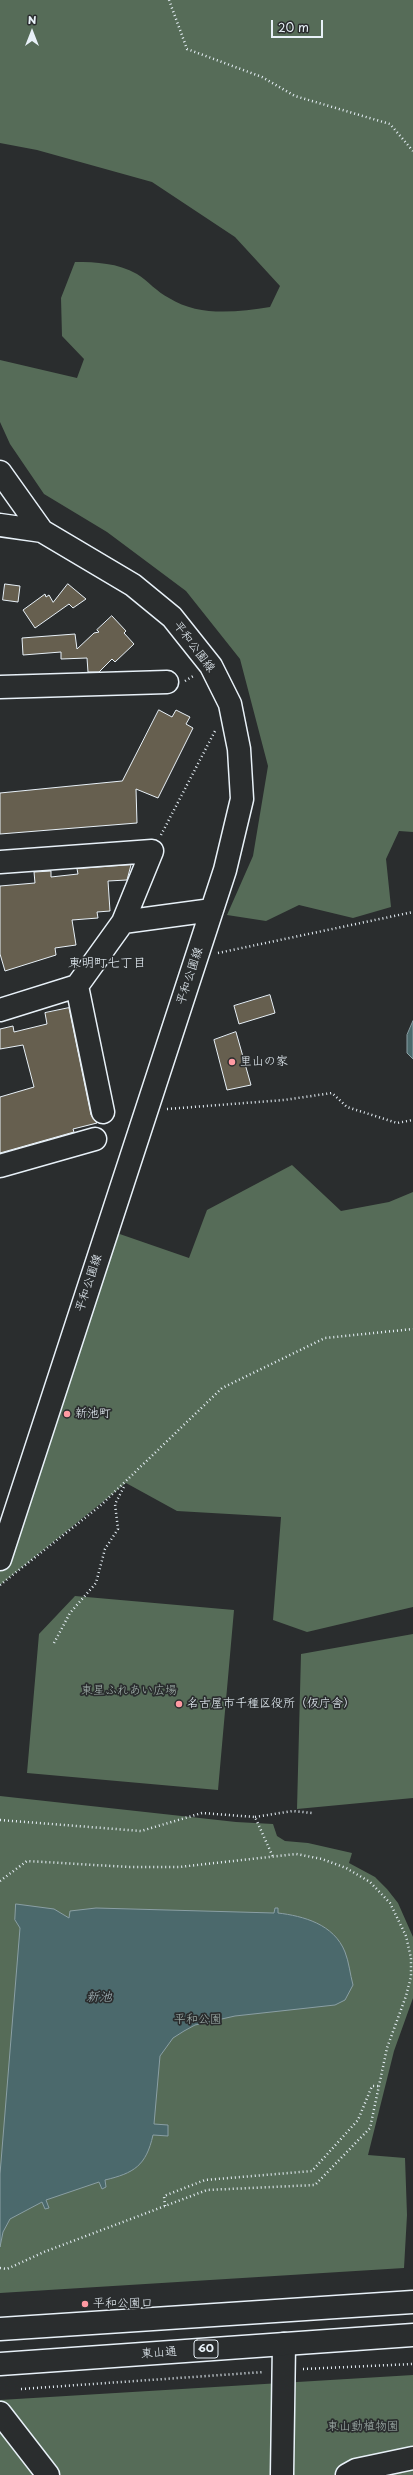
<!DOCTYPE html>
<meta charset="utf-8">
<style>
body{margin:0}
#map{position:relative;width:413px;height:2475px;overflow:hidden;background:#2a2d2e;font-family:"Playpen Sans",sans-serif}
canvas{display:block}
.north{position:absolute;left:12px;top:12px;width:40px;height:40px;-webkit-text-stroke:3px #2a2d2e;paint-order:stroke;rotate:0deg;font-size:11px;font-weight:700;line-height:16px;text-align:center;color:#e8f1f8}
.north::after{content:'';display:block;margin:auto;width:14px;height:18px;background:#e8f1f8;clip-path:polygon(50% 0,100% 100%,50% 72%,0 100%)}
.scale{position:absolute;left:271px;top:20px;width:52px;height:18px;box-sizing:border-box;border:2px solid #e8f1f8;border-top:0;padding-left:5px;font-size:12px;line-height:14px;white-space:nowrap;color:#e8f1f8;-webkit-text-stroke:3px #2a2d2e;paint-order:stroke}
</style>
<div id="map">
<canvas width="413" height="2475"></canvas>
<div class="north">N</div>
<div class="scale">20 m</div>
</div>
<script>
const ctx = document.querySelector('canvas').getContext('2d');
ctx.lineJoin = 'round';
function paint(path, color) {
  ctx.fillStyle = color;
  ctx.fill(path, 'evenodd');
}
function trace(path, color, width, dash) {
  ctx.strokeStyle = color;
  ctx.lineWidth = width;
  ctx.lineCap = dash ? 'butt' : 'round';
  ctx.setLineDash(dash || []);
  ctx.stroke(path);
}
function label(font, color, halo, rows, align = 'center') {
  ctx.font = font + ' "Playpen Sans","Klee One",sans-serif';
  ctx.lineWidth = 3.5;
  ctx.setLineDash([]);
  ctx.textBaseline = 'middle';
  ctx.strokeStyle = halo;
  ctx.fillStyle = color;
  for (const [text, x, y, turn = 0] of rows) {
    ctx.save();
    ctx.translate(x, y);
    ctx.rotate((+turn || 0) * Math.PI / 180);
    ctx.textAlign = isNaN(turn) ? turn : align;
    if (halo) ctx.strokeText(text, 0, 0);
    ctx.fillText(text, 0, 0);
    ctx.restore();
  }
}
paint(new Path2D(`
 M0 0H413V832L399 831 386 859 391 907 353 918 299 905 266 921 227 915 253 856 268 766 240 659 186 591 107 532 44 494 10 444 0 422V360L77 378 84 359 62 336 61 298 75 262C97 262 117 263 137 274 148 281 157 292 169 298 199 317 237 312 270 307L280 286 235 237 152 182 37 150 0 143Z
 M292 1165 341 1211 389 1202 413 1192V1607L307 1632 273 1620 281 1517 177 1511 126 1483 0 1585V1563L111 1231 189 1258 207 1210Z
 M75 1596 234 1610 218 1790 27 1773 39 1634Z
 M413 1634V1798L297 1809 301 1654Z
 M0 1796 236 1822 273 1824 277 1836 285 1841 308 1843 352 1853 349 1863 375 1877 387 1889 398 1903 413 1937V1998L394 2051 368 2155 405 2158 407 2215 404 2268 0 2293Z
 M413 2375V2475H0V2400Z`), '#566c58');
const water = new Path2D(`
 M413 1021V1059L407 1053V1035Z
 M16 1904 54 1909 69 1918 70 1911 96 1908 274 1913 275 1908H278V1913C303 1916 334 1924 345 1952 349 1962 350 1974 353 1985L345 2000 335 2005 235 2016 195 2025 184 2031 173 2038 160 2056 154 2124 168 2125V2136L153 2135C146 2166 134 2173 105 2180L106 2187 102 2189 99 2182 46 2200 49 2208 45 2209 42 2202 10 2219 3 2232 0 2247V2174L20 1928 15 1920Z`);
paint(water, '#4b696c');
trace(water, '#8a9fa4', 1);
const building = new Path2D(`
 M5 584 20 586 18 602 3 600Z
 M68 584 86 599 73 608 69 604 35 628 23 610 45 594 46 597 49 595 53 602Z
 M112 616 126 631 124 633 134 644 115 662 112 659 99 672H88L87 658 61 659V652L23 655 22 638 75 634 77 649 94 633 99 632 97 630Z
 M159 710 172 717 176 710 190 717 186 724 193 728 158 798 136 789 137 823 0 834V793L122 781Z
 M131 865 127 880 108 881 110 911 97 912 98 918 72 920 76 945 55 948 56 955 5 971 0 954V886L35 883 34 872 51 871V877L78 874 77 869Z
 M270 995 275 1013 239 1024 234 1006Z
 M69 1008 91 1115 97 1123 73 1129 74 1132 0 1153V1097L34 1087 23 1045 0 1049V1029L13 1026 14 1032 47 1024 45 1013Z
 M236 1032 251 1085 227 1090 214 1040Z`);
paint(building, '#665f4f');
trace(building, '#e8f1f8', 1);
const minor = new Path2D(`
 M0 472 42 531 133 585 172 617 211 666 230 704 239 749 242 799 225 870 0 1559
 M0 525 42 531
 M0 687 167 682
 M0 862 152 851 123 922 77 986 0 1010
 M123 922 212 910
 M77 986 103 1112
 M0 1166 95 1139
 M0 2413 48 2475
 M282 2475 284 2344
 M347 2475 356 2470 413 2458`);
const major = new Path2D(`
 M0 2329 413 2302
 M0 2364 413 2335`);
trace(minor, '#e8f1f8', 25);
trace(major, '#e8f1f8', 25);
trace(new Path2D(`
 M169 0 187 49 262 77 295 96 390 124 413 151
 M185 681 195 675
 M161 835 215 731
 M218 953 413 912
 M167 1109 284 1100 332 1093 347 1107 397 1123 413 1120
 M0 1585 100 1506 222 1388 325 1338 413 1329
 M54 1643 70 1613 96 1583 105 1549 118 1529 115 1504 125 1485
 M255 1817 293 1811 312 1813
 M0 1820 141 1831 202 1813 255 1817 273 1857
 M0 1881 27 1861 129 1867H179L296 1854 322 1859 346 1868 370 1882 390 1903 406 1936 411 1958V1977L406 1996 387 2048 370 2128 315 2185 207 2190 44 2252 7 2269 0 2268
 M165 2206 164 2196 205 2180 312 2171 358 2120 372 2086H378
 M303 2369 413 2364
 M21 2389 264 2372`), '#e8f1f8', 2.5, [1, 3]);
trace(minor, '#2a2d2e', 22);
trace(major, '#2a2d2e', 22);
for (const [x, y, r, color] of [
 [232,1062,4,"#ff9aa2"],
 [67,1414,4,"#ff9aa2"],
 [179,1704,4,"#ff9aa2"],
 [85,2304,4,"#ff9aa2"]
]) {
  const dot = new Path2D();
  dot.arc(x, y, r, 0, 2 * Math.PI);
  ctx.fillStyle = color;
  ctx.fill(dot);
  trace(dot, '#2a2d2e', 1.5);
}
for (const [x, y, w] of [
 [206,2349,24]
]) {
  const box = new Path2D();
  box.roundRect(x - w / 2, y - 9, w, 18, 3);
  ctx.fillStyle = '#2a2d2e';
  ctx.fill(box);
  trace(box, '#e8f1f8', 1);
}
label('bold 11px', '#e8f1f8', null, [
 ["60",206,2349]
]);
label('12px', '#e8f1f8', '#2a2d2e', [
 ["平和公園線",194,647,53],
 ["平和公園線",190,976,-72],
 ["平和公園線",89,1283,-72],
 ["東山通",159,2353,-4]
]);
label('12px', '#e8f1f8', '#2a2d2e', [
 ["里山の家",240,1062],
 ["新池町",75,1414],
 ["名古屋市千種区役所（仮庁舎）",187,1704],
 ["平和公園口",93,2304]
], 'left');
label('12px', '#a6b5b0', '#2a2d2e', [
 ["東星ふれあい広場",129,1691],
 ["平和公園",198,2020],
 ["東山動植物園",363,2427]
]);
label('13px', '#e8f1f8', '#2a2d2e', [
 ["東明町七丁目",107,963]
]);
label('italic 13px', '#a9bbc0', '#2a2d2e', [
 ["新池",99,1997]
]);
</script>
